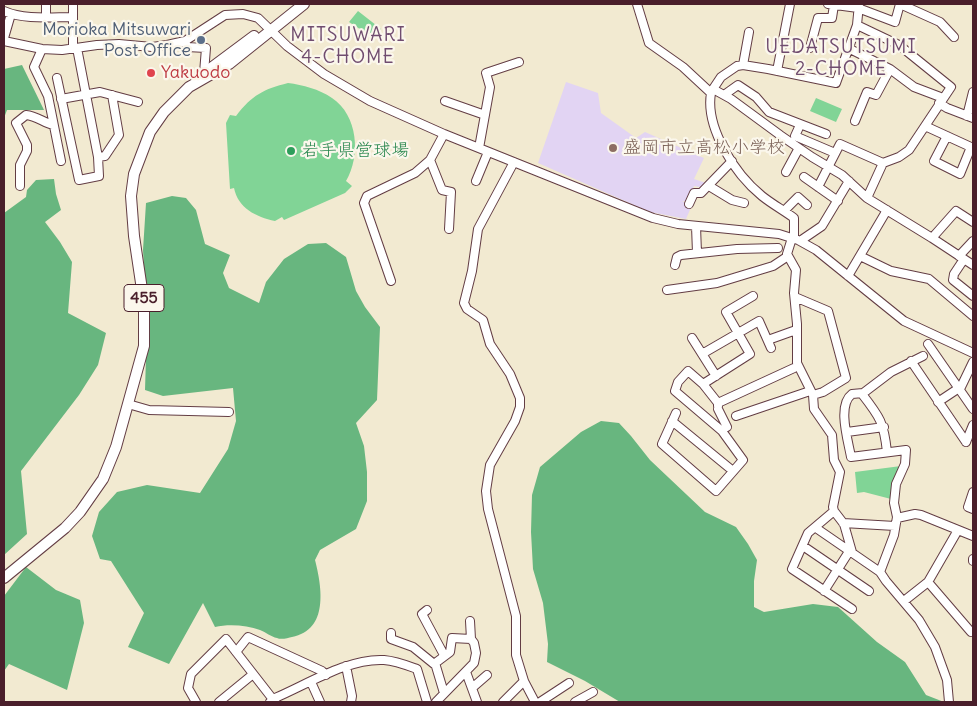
<!DOCTYPE html>
<meta charset="utf-8">
<style>
body{margin:0}
#map{position:relative;width:977px;height:706px;overflow:hidden;background:#f2ead1;font-family:Delius,sans-serif}
canvas{display:block}
.frame{position:absolute;inset:0;border:5px solid #4a1f2b;pointer-events:none}
</style>
<div id="map">
<canvas width="977" height="706"></canvas>
<div class="frame"></div>
</div>
<script>
const ctx = document.querySelector('canvas').getContext('2d');
ctx.lineJoin = 'round';
function paint(path, color) {
  ctx.fillStyle = color;
  ctx.fill(path, 'evenodd');
}
function trace(path, color, width, dash) {
  ctx.strokeStyle = color;
  ctx.lineWidth = width;
  ctx.lineCap = dash ? 'butt' : 'round';
  ctx.setLineDash(dash || []);
  ctx.stroke(path);
}
function label(font, color, halo, rows, align = 'center') {
  ctx.font = font + ' Delius,"Klee One",sans-serif';
  ctx.lineWidth = 4.5;
  ctx.setLineDash([]);
  ctx.textBaseline = 'middle';
  ctx.strokeStyle = halo;
  ctx.fillStyle = color;
  for (const [text, x, y, turn = 0] of rows) {
    ctx.save();
    ctx.translate(x, y);
    ctx.rotate((+turn || 0) * Math.PI / 180);
    ctx.textAlign = isNaN(turn) ? turn : align;
    if (halo) ctx.strokeText(text, 0, 0);
    ctx.fillText(text, 0, 0);
    ctx.restore();
  }
}
paint(new Path2D(`
 M566 82 598 93 601 113 636 138 645 132 704 158 694 179 706 183 705 188 694 186 688 201H682L692 205 686 219 650 212 538 163Z`), '#e2d4f3');
paint(new Path2D(`
 M358 11 381 29 374 38 349 22Z
 M288 83C303 85 319 89 332 98 358 115 361 156 346 181L352 186 345 193 284 220 282 217 275 221C256 217 238 208 234 188L230 189 226 123 230 115 236 116C252 95 264 89 288 83Z
 M816 98 842 109 836 122 810 111Z
 M901 466 891 499 864 492 857 493 855 472Z`), '#81d496');
paint(new Path2D(`
 M22 65 44 110H7L4 118V69Z
 M54 179 56 194 61 210 45 222 60 242 72 262 68 313 106 333 98 365 79 395 21 471 27 534 4 555V213L26 197 27 190 36 180Z
 M172 196 186 198 196 210 205 244 230 255 223 273 229 288 259 303 266 282 284 259 308 244 326 243 346 257 356 291 365 307 380 327 377 400 356 423 364 446 367 472V501L356 529 320 550 315 560C322 587 329 630 292 637 288 638 281 640 277 638 271 637 266 632 260 630 247 625 228 624 215 627L203 603 169 664 128 647 144 613 111 561 100 559 92 536 99 512 117 492 147 485 200 493 228 449 236 421 233 388 163 396 145 390 147 324 143 250 146 203Z
 M601 421 619 423 631 436 650 460 705 512 736 527 748 544 757 560 754 581V607L764 612 813 604 838 607 877 642 905 662 926 695 944 702H620L585 681 547 662 548 644 543 603 533 569 531 532 532 495 540 467 581 432Z
 M26 567 56 590 80 600 84 623 67 690 9 664 4 671V596Z`), '#68b67f');
const minor = new Path2D(`
 M637 4 649 43 683 67 711 93C705 128 735 174 762 196 772 204 783 210 794 218V237
 M828 4 858 8 895 22 900 4
 M859 4 857 25 836 83 768 69 743 65 737 66 721 77 713 89 731 99 780 135 812 157 842 175 867 198 932 238
 M900 4 940 22 954 37
 M4 11C24 20 51 17 73 17
 M46 17V4
 M857 25 899 45 951 87 909 150 899 157 883 163 867 198
 M4 38 11 14
 M4 41 42 49 62 50 97 45 119 44 152 47 167 45 185 41 225 15 243 14 258 18 287 46 324 74 370 101 444 134 653 218 678 224 779 234 798 240 816 250 904 321 973 353
 M185 41 187 47 206 48 204 73
 M73 48V4
 M810 48 818 18H832L834 5
 M848 48 890 69 914 87 943 98
 M42 49 34 67 48 96 61 161
 M743 65 749 32
 M777 71 790 4
 M57 78 79 180 99 176 98 157 77 48
 M724 95 738 85 756 97 769 112 826 134
 M61 99 100 92 138 102
 M445 101 485 115
 M939 103 947 108 973 118
 M967 116 973 92
 M855 121 867 92 876 95 890 69
 M800 125 795 136 835 153
 M925 126 973 148
 M947 136 934 161 960 174 971 147
 M479 148 490 87 486 73 519 62
 M98 157 105 156 119 135 112 95
 M430 160 442 190 451 192 449 229
 M514 162 478 229 472 271 464 303 467 309 483 320 490 344 510 374 520 398V407L515 421 490 465 486 491 488 509 516 616V655L524 681 535 702
 M786 172 799 148
 M804 177 838 201
 M476 181 488 152
 M20 186V165L27 151V145L16 123 26 115C36 116 43 122 53 125
 M709 186 732 200 744 203
 M818 187 840 144 883 163
 M689 204 694 193H701L732 161
 M784 211 798 197 807 205
 M973 222 956 211 932 238 973 265
 M696 226 697 253
 M792 238 787 254 796 270 794 293 797 324V363L813 395 814 409 832 435 834 460 840 472 833 507 834 511 844 524 852 552
 M800 241 822 226 849 181
 M860 256 891 271 929 279 973 316
 M959 256 973 241
 M964 259 954 274 953 280 973 296
 M675 265 677 257 681 255 737 249 778 248
 M848 276 887 210
 M391 281 364 203 367 196 415 173 430 160 444 134
 M667 290 717 283 773 266 788 256
 M795 297 828 311 846 378 823 392 813 395
 M692 338 716 376
 M768 340 796 330
 M928 344 973 409
 M702 354 759 321 771 348
 M911 361 966 442
 M703 384 750 354 726 312 753 296
 M960 389 973 362
 M863 393 852 394C837 405 848 440 851 457L906 450 905 464 896 484 894 503 897 517 894 535 880 572
 M938 402 959 388
 M718 403 794 368
 M128 404 149 410 229 412
 M718 409 727 427
 M676 413 662 444 716 491 743 460 722 431 675 391 678 382 688 371 703 384 718 403V406
 M736 416 810 391
 M672 421 733 471
 M847 432 884 427
 M966 442 973 425
 M887 452C884 423 880 417 862 394L891 372 923 356
 M973 492 968 507 973 509
 M834 511 808 533 792 569 852 609
 M897 518 915 514 921 515 973 536
 M843 523 895 526
 M816 528 880 572 886 581 919 620 935 647 947 680 949 702
 M803 546 869 591
 M973 559V561
 M928 582 971 632
 M824 591 850 550
 M904 601 928 582 958 530
 M427 610 422 614 444 655
 M391 633V639L413 647 434 664 450 652 452 638 471 639
 M236 652 248 637 322 671 326 675
 M435 663 444 693
 M346 666 352 696 351 702
 M466 672 477 702
 M311 682 320 702
 M472 688 487 675
 M196 702 188 688 191 674 226 639 275 702
 M219 702 252 675
 M270 702 275 698C308 684 348 658 384 660 396 661 406 665 417 669L427 702
 M436 702 474 663 476 653 474 643 471 639 470 621
 M503 702 524 681
 M540 702 569 683
 M575 702 593 692`);
const highway = new Path2D(`
 M211 68 254 36
 M4 578 65 528 80 512 103 479 116 447 144 346V303L134 236 131 196 134 174 150 132 164 112 189 87 229 64 304 4`);
trace(minor, '#633d44', 10);
trace(highway, '#633d44', 12);
trace(minor, '#fff', 8);
trace(highway, '#fff', 10);
for (const [x, y, r, color] of [
 [201,40,5,"#5c6f8a"],
 [151,73,5,"#e0444e"],
 [613,148,5,"#8d6e63"],
 [291,151,5,"#2e9e5b"]
]) {
  const dot = new Path2D();
  dot.arc(x, y, r, 0, 2 * Math.PI);
  ctx.fillStyle = color;
  ctx.fill(dot);
  trace(dot, '#fbf7ec', 2);
}
for (const [x, y, w] of [
 [144,298,40]
]) {
  const box = new Path2D();
  box.roundRect(x - w / 2, y - 13.5, w, 27, 4);
  ctx.fillStyle = '#fbf7ec';
  ctx.fill(box);
  trace(box, '#4a1f2b', 1);
}
label('bold 16px', '#4a1f2b', null, [
 ["455",144,298]
]);
label('18px', '#4e5e75', '#fbf7ec', [
 ["Morioka Mitsuwari",191,30],
 ["Post Office",191,51]
], 'right');
label('18px', '#be3a42', '#fbf7ec', [
 ["Yakuodo",161,73]
], 'left');
label('18px', '#785e54', '#fbf7ec', [
 ["盛岡市立高松小学校",623,148]
], 'left');
label('18px', '#27864d', '#fbf7ec', [
 ["岩手県営球場",301,151]
], 'left');
ctx.letterSpacing = '1px';
label('19px', '#704c6f', '#fbf7ec', [
 ["MITSUWARI",348,36],
 ["4-CHOME",348,58],
 ["UEDATSUTSUMI",841,48],
 ["2-CHOME",841,70]
]);
ctx.letterSpacing = '0px';
</script>
